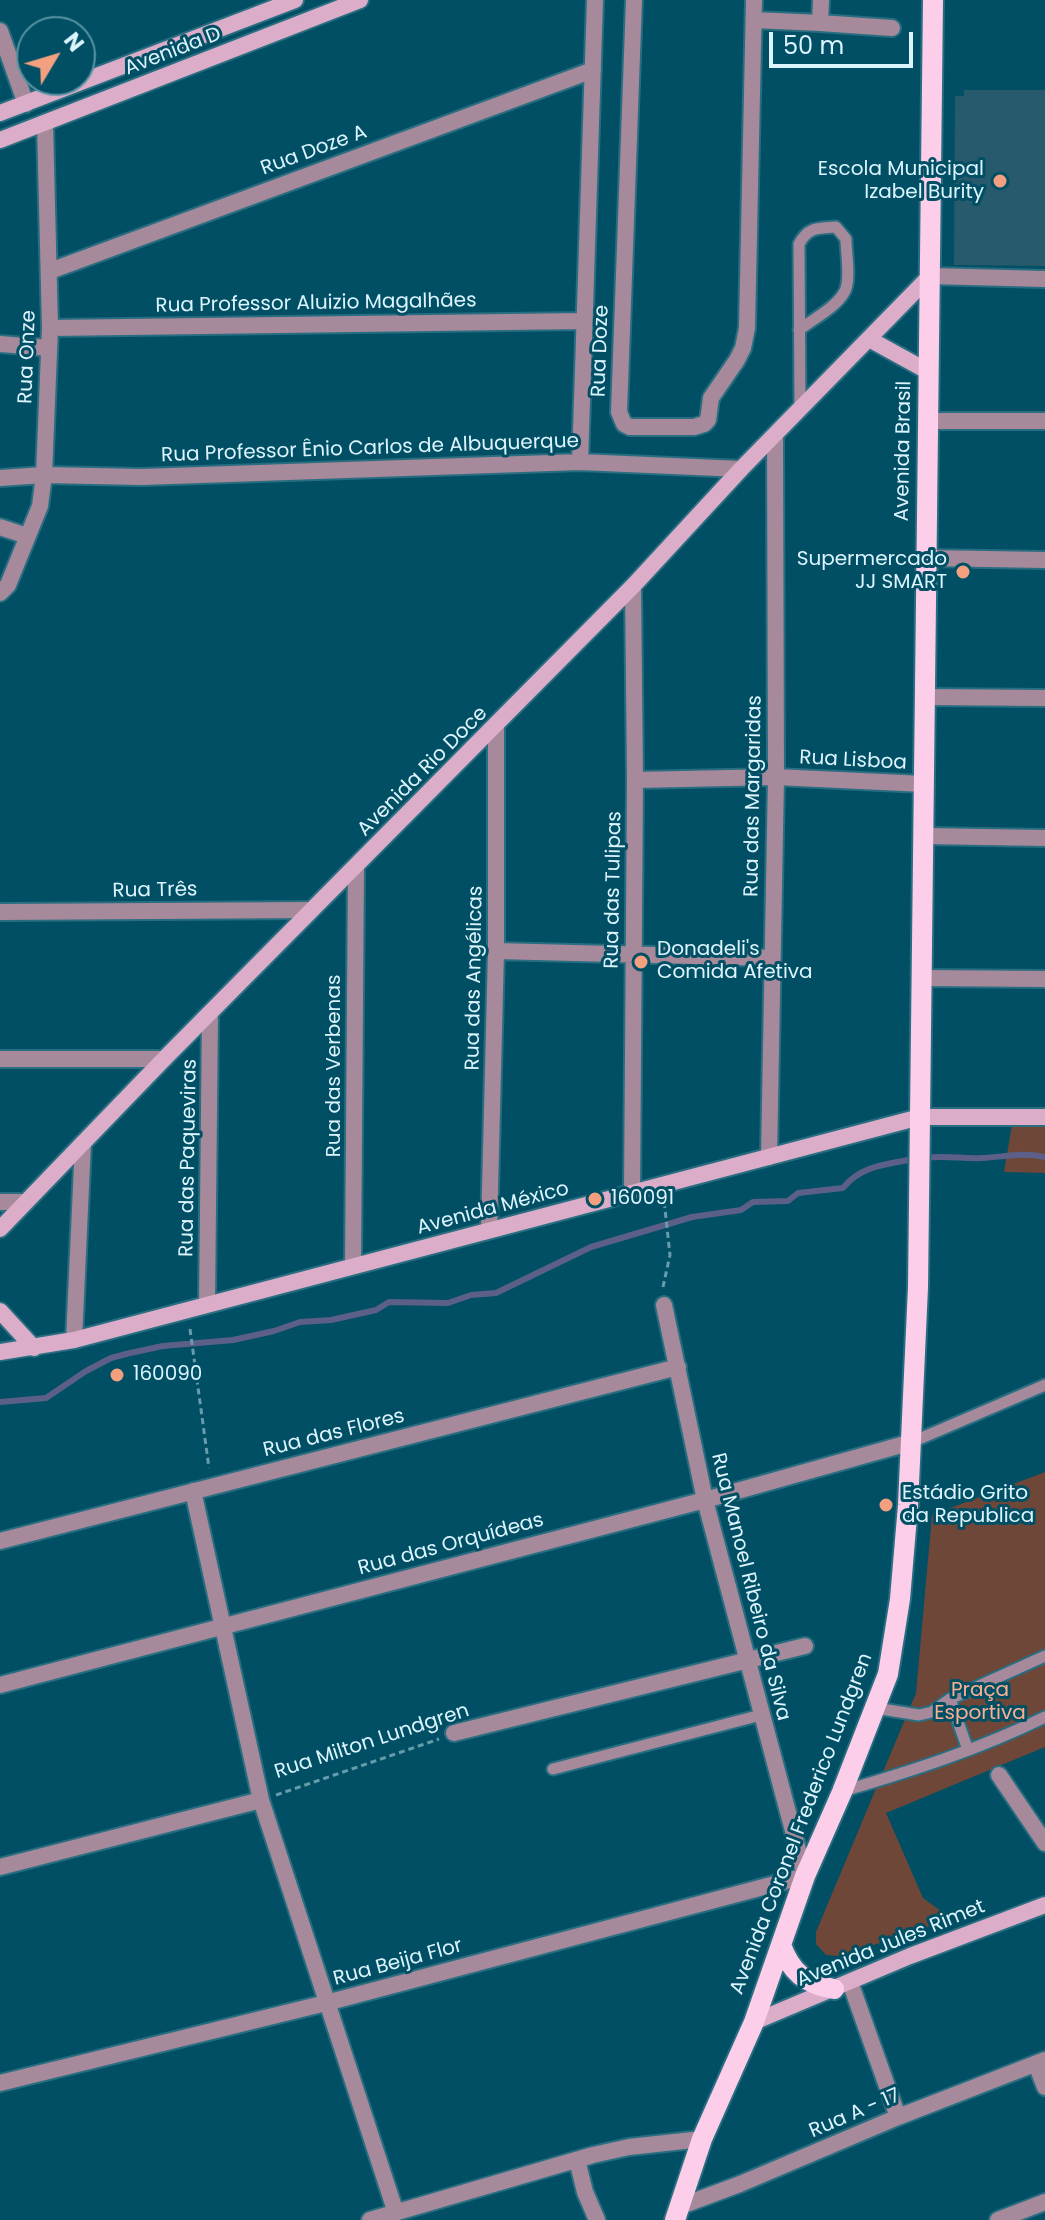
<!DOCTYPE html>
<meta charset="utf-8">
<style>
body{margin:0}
#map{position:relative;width:1045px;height:2220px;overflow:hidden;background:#004f64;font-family:Poppins,sans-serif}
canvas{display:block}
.north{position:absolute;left:16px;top:16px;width:80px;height:80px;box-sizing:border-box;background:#004f64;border:2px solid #5891a1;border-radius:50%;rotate:52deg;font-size:22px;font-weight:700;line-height:32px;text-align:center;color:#dcf4fd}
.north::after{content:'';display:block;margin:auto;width:28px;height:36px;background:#f2a07f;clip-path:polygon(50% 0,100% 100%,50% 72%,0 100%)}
.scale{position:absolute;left:769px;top:32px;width:144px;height:36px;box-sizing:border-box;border:4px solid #dcf4fd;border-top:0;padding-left:10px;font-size:24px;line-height:28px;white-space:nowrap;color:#dcf4fd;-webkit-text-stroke:6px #004f64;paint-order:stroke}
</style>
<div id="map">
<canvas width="1045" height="2220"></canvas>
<div class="north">N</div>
<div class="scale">50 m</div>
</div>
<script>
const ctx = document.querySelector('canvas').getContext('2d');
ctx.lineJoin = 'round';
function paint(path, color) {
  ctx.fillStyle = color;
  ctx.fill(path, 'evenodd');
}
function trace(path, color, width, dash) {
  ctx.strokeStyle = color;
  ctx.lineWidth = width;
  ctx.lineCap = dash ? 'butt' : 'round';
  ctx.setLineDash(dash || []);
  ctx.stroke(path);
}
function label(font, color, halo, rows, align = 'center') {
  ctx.font = font + ' Poppins,sans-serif';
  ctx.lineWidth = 6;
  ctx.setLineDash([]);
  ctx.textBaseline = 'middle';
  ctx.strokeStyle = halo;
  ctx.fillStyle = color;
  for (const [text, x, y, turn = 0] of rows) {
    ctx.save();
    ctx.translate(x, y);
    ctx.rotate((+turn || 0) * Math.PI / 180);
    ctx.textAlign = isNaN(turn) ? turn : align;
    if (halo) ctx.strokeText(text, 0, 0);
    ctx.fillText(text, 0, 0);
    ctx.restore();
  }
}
paint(new Path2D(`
 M964 90H1045V266L954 265 955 96H964Z`), '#275a6c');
paint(new Path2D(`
 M1013 1119 1045 1120V1173L1004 1172Z
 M1045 1472V1747L886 1813 923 1898 949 1917 926 1928 840 1956 826 1955 816 1944V1932L916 1693 932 1515Z`), '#6e4738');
trace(new Path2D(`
 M925 1158C944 1155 963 1159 982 1158 1005 1157 1021 1152 1045 1157
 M0 1402 46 1398 86 1371 111 1358 130 1353 163 1346 233 1340 274 1331 300 1322 331 1320 376 1310 389 1302 448 1303 471 1295 496 1293 591 1247 692 1217 741 1210 753 1202 788 1201 798 1193 843 1188C860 1166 887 1164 914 1159`), '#5c6088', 6);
const lane = new Path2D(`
 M799 330C813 319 837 307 845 291 851 278 846 254 846 239L836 227C818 228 808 227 799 244L800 409
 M912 1442 1045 1385
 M950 1699 968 1750
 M875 1708 919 1715 932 1712 950 1699 1045 1656
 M553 1769 761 1715
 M843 1791C912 1771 980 1749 1045 1717`);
const street = new Path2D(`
 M634 0 619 412 624 424 630 427H694L704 424 708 420 711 398 737 360 743 348 747 328 754 0
 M754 20 820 23 821 0
 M820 23 892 28
 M0 31 26 104
 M50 271 593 70
 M930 276 1045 279
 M50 328 583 321
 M0 344 49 348
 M928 421H1045
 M580 462 595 0
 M0 478 44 475 142 477 580 462 741 469
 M0 527 27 536
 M927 558 1045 560
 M0 593 8 585 40 506 44 475 50 328 45 123
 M925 697 1045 698
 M635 780 776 777 924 784
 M924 836 1045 838
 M0 912 311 910
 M496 951 772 958
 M922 978 1045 979
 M0 1059H164
 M769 1157 776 777 775 435
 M632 1193 635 780 633 586
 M0 1202H24
 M489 1230 496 951V727
 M353 1265 356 868
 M207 1304 210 1013
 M74 1340 83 1143
 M193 1491 261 1800 396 2213
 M0 1541 678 1367
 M0 1685 705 1500 912 1442
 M454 1733 805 1646
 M999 1775 1045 1843
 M0 1867 261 1800
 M850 1982 898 2117
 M1036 2064 1045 2087
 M0 2083 326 2003 805 1876 705 1500 664 1305
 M577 2160 585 2192 597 2220
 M681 2206 740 2184 898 2117 1045 2060
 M370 2220 593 2155 629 2147 702 2139
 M998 2220 1045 2202`);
const secondary = new Path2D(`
 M0 113 295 0
 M0 140 360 0
 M869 339 929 372
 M0 1229 164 1059 633 586 741 469 930 276
 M0 1311 34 1348
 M0 1352 74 1340 920 1117H1045
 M754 2022 910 1956 1045 1905`);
const primary = new Path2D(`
 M781 1945C791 1972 805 1984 834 1989
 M675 2220 702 2139 754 2022 805 1876 842 1792 888 1674 900 1599 908 1505 918 1287 933 0`);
trace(lane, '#286d80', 15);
trace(street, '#286d80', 20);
trace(secondary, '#286d80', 20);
trace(primary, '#286d80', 24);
trace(new Path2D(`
 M663 1287 670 1255 664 1200
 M190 1329 209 1468
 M276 1795 439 1739`), '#679cac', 3, [6, 4]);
trace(lane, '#a6899a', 11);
trace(street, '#a6899a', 16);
trace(secondary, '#dcadc8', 16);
trace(primary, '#fdcee9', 20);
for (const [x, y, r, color] of [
 [1000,181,8,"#f2a07f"],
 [963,572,8,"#f2a07f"],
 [641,962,8,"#f2a07f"],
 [595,1199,8,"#f2a07f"],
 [117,1375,8,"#f2a07f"],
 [886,1505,8,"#f2a07f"]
]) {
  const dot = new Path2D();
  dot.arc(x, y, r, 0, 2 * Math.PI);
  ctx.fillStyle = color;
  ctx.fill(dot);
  trace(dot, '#004f64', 3);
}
label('20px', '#dcf4fd', '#004f64', [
 ["Avenida D",173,52,-21],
 ["Rua Doze A",314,151,-20],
 ["Rua Professor Aluizio Magalhães",316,304,-1],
 ["Rua Doze",601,351,-88],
 ["Rua Onze",28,357,-88],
 ["Rua Professor Ênio Carlos de Albuquerque",370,449,-2],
 ["Avenida Brasil",904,451,-89],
 ["Rua Lisboa",853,761,3],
 ["Avenida Rio Doce",423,772,-45],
 ["Rua das Margaridas",754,796,-89],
 ["Rua das Tulipas",614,890,-89],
 ["Rua Três",155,891,-1],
 ["Rua das Angélicas",475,978,-89],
 ["Rua das Verbenas",335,1066,-90],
 ["Rua das Paqueviras",189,1158,-89],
 ["Avenida México",493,1209,-15],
 ["Rua das Flores",334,1434,-14],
 ["Rua das Orquídeas",451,1545,-15],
 ["Rua Manoel Ribeiro da Silva",750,1587,76],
 ["Rua Milton Lundgren",372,1742,-18],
 ["Avenida Coronel Frederico Lundgren",802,1824,-69],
 ["Avenida Jules Rimet",891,1944,-22],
 ["Rua Beija Flor",398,1963,-15],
 ["Rua A - 17",855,2114,-23]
]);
label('20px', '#dcf4fd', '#004f64', [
 ["Escola Municipal",984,170,"right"],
 ["Izabel Burity",984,193,"right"],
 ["Supermercado",947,560,"right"],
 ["JJ SMART",947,583,"right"],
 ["Donadeli's",657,950],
 ["Comida Afetiva",657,973],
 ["160091",611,1199],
 ["160090",133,1375],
 ["Estádio Grito",902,1494],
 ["da Republica",902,1517]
], 'left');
label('20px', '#fcaf90', '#004f64', [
 ["Praça",980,1691],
 ["Esportiva",980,1714]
]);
</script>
